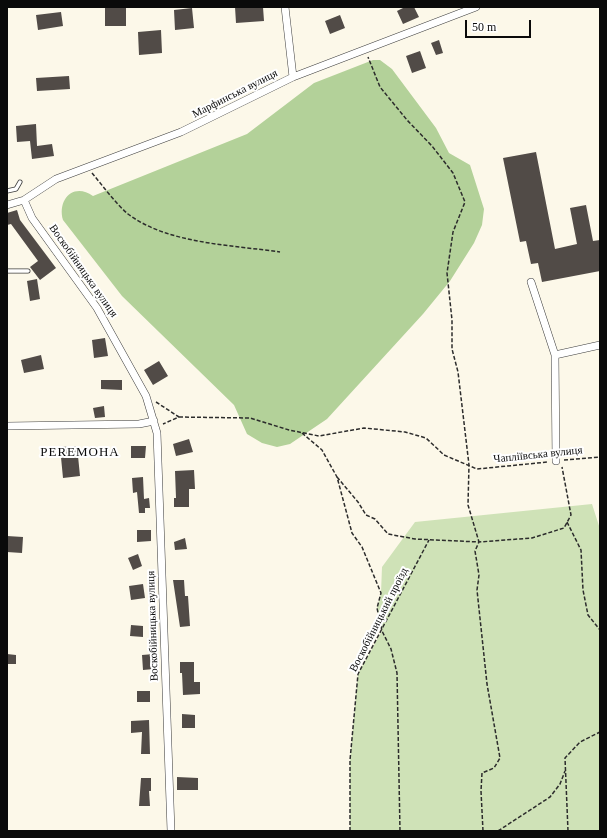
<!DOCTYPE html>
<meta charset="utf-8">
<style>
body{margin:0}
#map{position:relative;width:607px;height:838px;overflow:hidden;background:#fcf8e9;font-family:"Times New Roman",serif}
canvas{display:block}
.frame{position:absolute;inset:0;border:8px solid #0a0a0a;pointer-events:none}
.scale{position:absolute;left:465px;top:20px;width:66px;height:18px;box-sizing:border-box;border:2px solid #0a0a0a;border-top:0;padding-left:5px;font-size:12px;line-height:14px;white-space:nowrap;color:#0a0a0a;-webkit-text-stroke:3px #fff;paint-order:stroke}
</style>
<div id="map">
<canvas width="607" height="838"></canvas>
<div class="frame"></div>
<div class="scale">50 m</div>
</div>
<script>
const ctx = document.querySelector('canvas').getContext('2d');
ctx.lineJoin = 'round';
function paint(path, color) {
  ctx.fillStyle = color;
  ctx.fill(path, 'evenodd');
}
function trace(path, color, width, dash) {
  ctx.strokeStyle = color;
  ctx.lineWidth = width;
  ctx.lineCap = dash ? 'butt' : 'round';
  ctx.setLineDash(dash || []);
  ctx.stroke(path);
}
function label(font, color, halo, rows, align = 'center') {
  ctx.font = font + ' "Times New Roman",serif';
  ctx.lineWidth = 4;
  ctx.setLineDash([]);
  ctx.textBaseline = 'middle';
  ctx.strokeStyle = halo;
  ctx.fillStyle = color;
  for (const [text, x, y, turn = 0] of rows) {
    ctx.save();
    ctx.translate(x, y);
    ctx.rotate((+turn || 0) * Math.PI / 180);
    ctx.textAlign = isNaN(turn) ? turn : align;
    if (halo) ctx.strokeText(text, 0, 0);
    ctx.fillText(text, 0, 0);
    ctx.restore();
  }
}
paint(new Path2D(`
 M592 504 600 529V831H350V760L358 674 382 631 377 608 381 593 382 567 415 522Z`), '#cfe2b7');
paint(new Path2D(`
 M373 60H380L392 69 436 128 449 153 470 165 484 209 482 225 474 243 450 281 423 314 327 419 290 444 277 447 262 443 247 434 234 405 122 296 63 220C57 199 74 182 93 196L247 134 314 83Z`), '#b3d199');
paint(new Path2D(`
 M105 7H126V26H105Z
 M235 7H263L264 21 236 23Z
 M405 7H414L419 17 403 24 397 11Z
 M192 8 194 28 175 30 174 10Z
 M61 12 63 26 38 30 36 15Z
 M340 15 345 28 330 34 325 21Z
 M161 30 162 53 139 55 138 32Z
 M439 40 443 53 436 55 431 43Z
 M420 51 426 68 412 73 406 56Z
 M69 76 70 89 37 91 36 78Z
 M36 124 37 146 52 144 54 156 32 159 30 141 17 142 16 126Z
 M536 152 555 249 577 244 570 208 586 205 593 241 600 240V271L542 282 538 263 531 264 526 241 520 242 503 158Z
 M17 210 20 220 56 268 40 280 30 267 38 261 11 224 7 225V213Z
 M37 279 40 299 30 301 27 281Z
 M105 338 108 356 94 358 92 340Z
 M41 355 44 369 24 373 21 360Z
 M159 361 168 376 153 385 144 370Z
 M101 380H122V390L101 389Z
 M104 406 105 417 95 418 93 408Z
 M189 439 193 452 176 456 173 444Z
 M77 446 80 476 63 478 60 447Z
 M131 446H146L145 458H131Z
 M194 470 195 489H189V507H174V498H176L175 471Z
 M143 477 144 499 149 498 150 508H145V513H139L137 492 133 493 132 478Z
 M137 530H151V541L137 542Z
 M7 536 23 537 22 553 7 552Z
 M185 538 187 549 175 550 174 542Z
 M138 554 142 566 133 570 128 558Z
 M173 580H184L185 596H188L190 626 180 627Z
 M143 584 145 598 131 600 129 586Z
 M131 625 143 626V637L130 636Z
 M7 654 16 655V664H7Z
 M154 654V669L143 670 142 655Z
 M180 662H194V682H200V694L183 695 182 673H180Z
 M137 691H150V702H137Z
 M182 714 195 715V728H182Z
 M149 720 150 754H141L142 732 131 733V721Z
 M177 777 198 778V790H177Z
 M141 778H151V791H149L150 806H139Z`), '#514b47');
const service = new Path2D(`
 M7 191 16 189 20 182
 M7 271H28`);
const minor = new Path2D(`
 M285 7 293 77
 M24 200 32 218 97 308 146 396 157 433 171 831
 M7 205 24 200 56 179 181 132 293 77 476 7
 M531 282 555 355 600 345
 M555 355 556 461
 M7 426 139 424 154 421`);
trace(service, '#3d3d3d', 5);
trace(minor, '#3d3d3d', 8);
trace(new Path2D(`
 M92 173C103 186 115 203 128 214 168 244 232 245 280 252
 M156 402 179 417 163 424
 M179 417 250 418 289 430 319 436 364 428 405 432 426 438 444 455 477 469 548 462
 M302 433 322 450 337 477 352 533 362 547 381 593 377 608 382 631 391 649 397 673 400 831
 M564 460 600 457
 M337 477 358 502 366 515 375 519 388 534 415 539 479 542 468 505 469 465 458 372 452 349V320L447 273 453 232 465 202 453 173 432 146 407 120 380 87 368 57
 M567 522 581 550 583 590 588 615 600 630
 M350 831V760L358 674 429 540
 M483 831 481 791 482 773 494 768 500 758 487 684 477 590 479 575 475 551 479 542 532 538 564 528 571 515 562 467
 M498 831 550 797 560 784 565 771
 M568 831 565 758 580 742 600 732`), '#2c2c2c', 1.5, [4, 2]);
trace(service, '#fff', 3.5);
trace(minor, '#fff', 7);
label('11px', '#0a0a0a', '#fff', [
 ["Марфинська вулиця",235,94,-27],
 ["Воскобійницька вулиця",83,271,55],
 ["Чапліївська вулиця",538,455,-6],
 ["Воскобійницький проїзд",379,620,-63],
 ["Воскобійницька вулиця",153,626,-92]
]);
ctx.letterSpacing = '1px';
label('13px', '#0a0a0a', '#fff', [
 ["PEREMOHA",80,453]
]);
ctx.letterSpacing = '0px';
</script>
